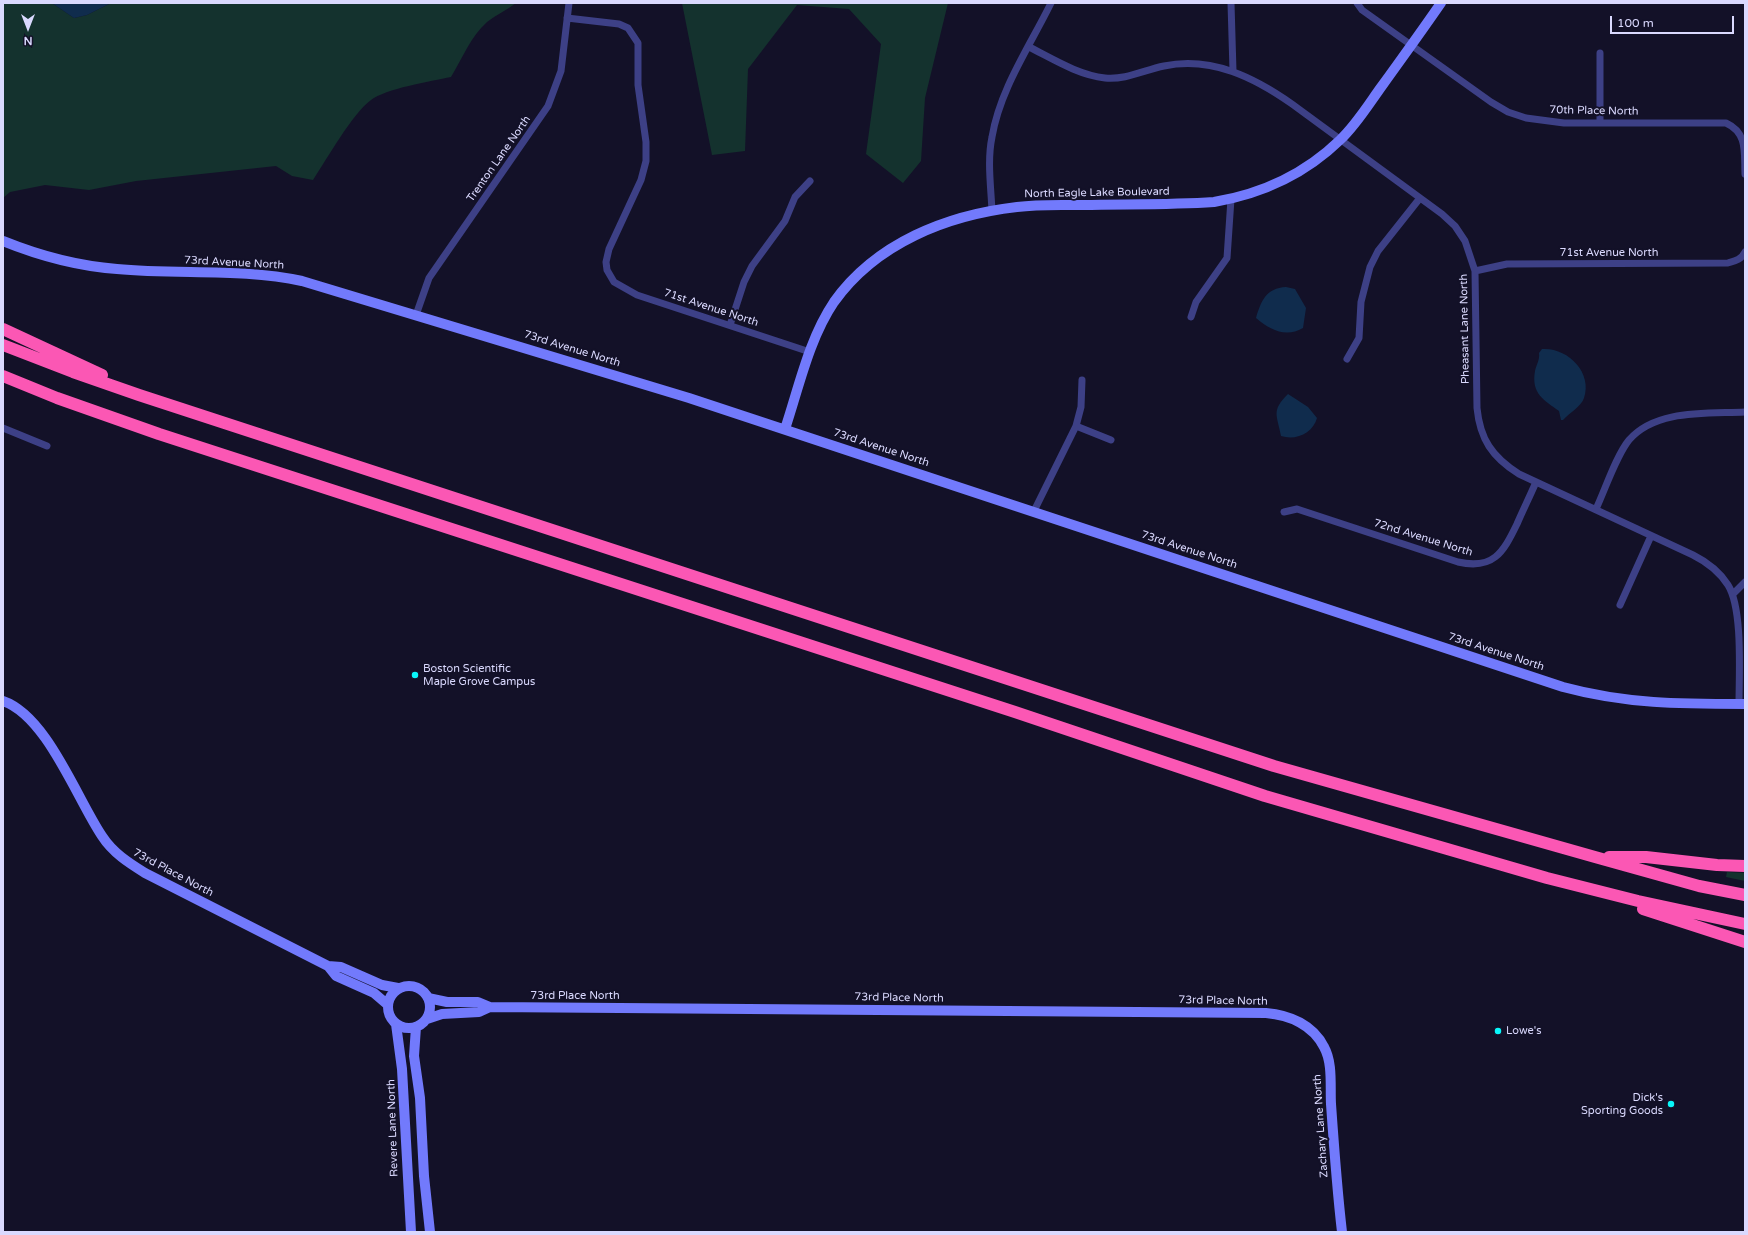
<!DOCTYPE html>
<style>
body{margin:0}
#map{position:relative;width:1748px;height:1235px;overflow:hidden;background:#131128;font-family:"Varela Round",sans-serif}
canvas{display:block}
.frame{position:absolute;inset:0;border:4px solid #dad9fe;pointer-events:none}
.north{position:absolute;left:8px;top:8px;width:40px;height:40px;-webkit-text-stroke:3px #131128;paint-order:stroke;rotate:180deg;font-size:11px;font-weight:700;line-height:16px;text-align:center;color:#dad9fe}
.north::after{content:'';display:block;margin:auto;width:14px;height:18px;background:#dad9fe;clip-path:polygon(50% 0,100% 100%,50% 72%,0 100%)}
.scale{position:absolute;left:1610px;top:16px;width:124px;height:18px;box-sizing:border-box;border:2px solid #dad9fe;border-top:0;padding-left:5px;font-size:12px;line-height:14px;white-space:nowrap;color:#dad9fe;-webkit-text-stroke:3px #131128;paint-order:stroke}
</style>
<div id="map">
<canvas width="1748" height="1235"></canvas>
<div class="frame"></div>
<div class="north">N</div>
<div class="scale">100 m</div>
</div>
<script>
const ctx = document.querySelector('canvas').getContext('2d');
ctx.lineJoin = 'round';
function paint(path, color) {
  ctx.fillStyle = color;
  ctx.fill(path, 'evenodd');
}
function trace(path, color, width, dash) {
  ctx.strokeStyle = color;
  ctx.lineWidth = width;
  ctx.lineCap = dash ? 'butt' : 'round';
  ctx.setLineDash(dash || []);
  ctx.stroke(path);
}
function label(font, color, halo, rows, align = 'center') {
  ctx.font = font + ' "Varela Round",sans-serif';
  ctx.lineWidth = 4;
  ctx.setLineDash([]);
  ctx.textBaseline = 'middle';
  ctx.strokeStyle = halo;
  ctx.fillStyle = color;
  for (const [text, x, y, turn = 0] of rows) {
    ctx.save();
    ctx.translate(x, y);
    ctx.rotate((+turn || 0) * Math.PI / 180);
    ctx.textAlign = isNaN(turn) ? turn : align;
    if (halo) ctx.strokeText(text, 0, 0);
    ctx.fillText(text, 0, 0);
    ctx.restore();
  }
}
paint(new Path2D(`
 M3 3H52L74 18 87 15 111 3H516C507 10 496 15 487 22 471 36 462 59 451 77 431 81 385 89 371 100 352 114 327 159 313 180L292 176 276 166 136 181 89 190 45 185 10 192 3 198Z
 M682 3H948L925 98 921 161 903 183 866 154 881 44 849 9 797 5 748 69 745 151 712 155Z
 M1727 872 1745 873V881L1726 877Z`), '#14322e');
paint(new Path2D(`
 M52 3H111L87 15 74 18Z
 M1286 287 1295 289 1306 308 1303 328C1286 338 1270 330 1256 318 1261 301 1266 288 1286 287Z
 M1542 349C1567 347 1593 372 1584 398 1581 407 1570 412 1563 420H1561L1559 411C1544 400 1531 394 1535 371 1536 365 1540 360 1539 353Z
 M1288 394 1308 407 1317 418C1313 433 1296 441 1281 436 1277 414 1271 411 1288 394Z`), '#102c4d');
trace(new Path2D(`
 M1231 3 1233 71
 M1357 3 1362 10 1491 102 1508 112 1526 118 1564 123H1726C1748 133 1744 153 1745 174
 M567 18 619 24 628 28 638 43V85L646 142V161L641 180 609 249 606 262 607 270 614 282 637 295 810 352
 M1029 47C1053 59 1078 75 1105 78 1126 80 1144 70 1164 66 1212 56 1255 78 1292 104L1442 214 1455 226 1465 241 1475 271 1477 408C1480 439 1492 457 1519 474L1693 555C1707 562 1719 571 1728 585 1743 609 1739 674 1739 704
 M1600 53V123
 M992 211C991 187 987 161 992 137 1000 89 1030 46 1051 3
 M1475 271 1507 264 1728 263C1735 261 1741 260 1745 252
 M416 315 429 278 548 106 561 71 569 3
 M1191 317 1196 302 1227 258 1231 199
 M730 325 744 282 752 266 785 221 795 197 810 181
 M1347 359 1359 338 1361 302 1370 267 1378 251 1420 198
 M1076 426 1111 440
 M3 428 47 446
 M1596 509C1605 490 1616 456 1629 440 1656 409 1707 414 1745 412
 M1034 511 1076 426 1081 407 1082 380
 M1284 512 1297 509 1458 562C1493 570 1503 553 1517 524 1523 510 1530 496 1536 482
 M1733 594 1745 582
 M1620 605 1651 536`), '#3d4086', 7);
trace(new Path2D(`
 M3 241C40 256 78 266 117 269 179 275 242 268 302 281L689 398 1563 687C1626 704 1680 704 1745 704
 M785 429C799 387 809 339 834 302 876 243 947 215 1017 207 1039 204 1061 205 1083 205 1127 204 1170 205 1214 202 1261 194 1305 174 1340 140 1355 126 1367 107 1379 90 1400 61 1421 32 1441 3
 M3 701C47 716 77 799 102 836 113 853 129 863 145 873L328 966 341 967 382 985 398 988
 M328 966 336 976 374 993 388 1005
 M388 1007a21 21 0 1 1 42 0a21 21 0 1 1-42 0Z
 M428 998 447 1002H478L490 1007 1266 1013C1290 1015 1313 1025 1324 1047 1333 1063 1330 1086 1331 1104 1334 1147 1337 1189 1342 1232
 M427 1019 442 1014 479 1012 490 1007
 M396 1024 402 1069 411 1232
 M416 1027 414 1056 420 1098 424 1176 430 1232`), '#727afc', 10);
trace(new Path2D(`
 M3 329 102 375
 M3 345 73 372 139 395 1274 766 1595 857 1699 886 1745 895
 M3 376 57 398 159 434 1015 712 1265 796 1547 878 1638 901 1745 924
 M1609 857H1646L1717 865 1745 866
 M1643 909 1745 942`), '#fb57b4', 12);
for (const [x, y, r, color] of [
 [415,675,4,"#09f7fa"],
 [1498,1031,4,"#09f7fa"],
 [1671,1104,4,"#09f7fa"]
]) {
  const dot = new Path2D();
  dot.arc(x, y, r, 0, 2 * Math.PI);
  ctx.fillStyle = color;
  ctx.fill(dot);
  trace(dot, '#131128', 1.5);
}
label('11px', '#dad9fe', '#131128', [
 ["70th Place North",1594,111,1],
 ["Trenton Lane North",499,159,-55],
 ["North Eagle Lake Boulevard",1097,193,-1],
 ["71st Avenue North",1609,253],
 ["73rd Avenue North",234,263,3],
 ["71st Avenue North",711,308,18],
 ["Pheasant Lane North",1465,329,-91],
 ["73rd Avenue North",572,349,17],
 ["73rd Avenue North",881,448,18],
 ["72nd Avenue North",1423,538,17],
 ["73rd Avenue North",1189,550,18],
 ["73rd Avenue North",1496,652,18],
 ["73rd Place North",173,873,28],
 ["73rd Place North",575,996],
 ["73rd Place North",899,998,1],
 ["73rd Place North",1223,1001,1],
 ["Zachary Lane North",1321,1126,-94],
 ["Revere Lane North",393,1128,-92]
]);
label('11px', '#dad9fe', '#131128', [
 ["Boston Scientific",423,669],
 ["Maple Grove Campus",423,682],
 ["Lowe's",1506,1031],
 ["Dick's",1663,1098,"right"],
 ["Sporting Goods",1663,1111,"right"]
], 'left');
</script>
